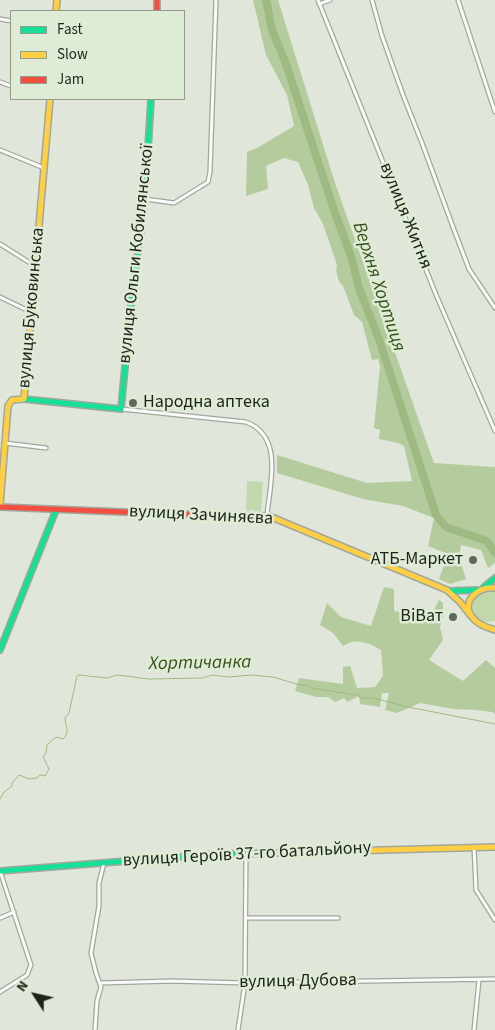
<!DOCTYPE html>
<meta charset="utf-8">
<style>
body{margin:0}
#map{position:relative;width:495px;height:1030px;overflow:hidden;background:#e0e7da;font-family:"Source Sans 3",sans-serif}
canvas{display:block}
.legend{position:absolute;left:10px;top:10px;width:175px;height:90px;box-sizing:border-box;background:#dfecd5;border:1px solid #929c8b;margin:0;padding:6px 9px;list-style:none;font-size:15px;color:#1f231b}
.legend li{display:flex;align-items:center;gap:10px;height:25px}
.legend b{width:25px;border:1px solid #929c8b}
.north{position:absolute;left:10px;top:970px;width:50px;height:50px;-webkit-text-stroke:4px #dfecd5;paint-order:stroke;rotate:305deg;font-size:14px;font-weight:700;line-height:20px;text-align:center;color:#1f231b}
.north::after{content:'';display:block;margin:auto;width:18px;height:22px;background:#1f231b;clip-path:polygon(50% 0,100% 100%,50% 72%,0 100%)}
</style>
<div id="map">
<canvas width="495" height="1030"></canvas>
<ul class="legend">
<li><b style="height:6px;background:#16e098"></b>Fast</li>
<li><b style="height:6px;background:#ffcf43"></b>Slow</li>
<li><b style="height:6px;background:#f24e42"></b>Jam</li>
</ul>
<div class="north">N</div>
</div>
<script>
const ctx = document.querySelector('canvas').getContext('2d');
ctx.lineJoin = 'round';
function paint(path, color) {
  ctx.fillStyle = color;
  ctx.fill(path, 'evenodd');
}
function trace(path, color, width, dash) {
  ctx.strokeStyle = color;
  ctx.lineWidth = width;
  ctx.lineCap = dash ? 'butt' : 'round';
  ctx.setLineDash(dash || []);
  ctx.stroke(path);
}
function label(font, color, halo, rows, align = 'center') {
  ctx.font = font + ' "Source Sans 3",sans-serif';
  ctx.lineWidth = 5;
  ctx.setLineDash([]);
  ctx.textBaseline = 'middle';
  ctx.strokeStyle = halo;
  ctx.fillStyle = color;
  for (const [text, x, y, turn = 0] of rows) {
    ctx.save();
    ctx.translate(x, y);
    ctx.rotate((+turn || 0) * Math.PI / 180);
    ctx.textAlign = isNaN(turn) ? turn : align;
    if (halo) ctx.strokeText(text, 0, 0);
    ctx.fillText(text, 0, 0);
    ctx.restore();
  }
}
paint(new Path2D(`
 M247 481 263 482 261 511 246 510Z
 M485 590 495 591V621C472 628 463 600 485 590Z`), '#c1d8ad');
paint(new Path2D(`
 M253 0H278L335 183 434 463 495 467V563L488 568 481 550 461 545 459 557 466 579 450 584 439 579 445 562V553L428 546 434 518 403 506 363 499 277 473V455L367 483 412 481 404 446 398 443 379 439 380 430 374 428 380 366 378 359 372 360 362 322 354 315 343 286C338 282 335 271 337 265L323 224 314 208 308 185 298 162 284 158 266 166 268 189 246 196 247 152 257 148 294 126 287 95 266 55Z
 M384 587 394 589V611L414 616 427 623 439 600 443 603V616L440 627 443 640 429 660 463 681 486 660 495 668V714L492 712 475 710 453 709 420 703 397 713 385 710 389 693H382L380 707 360 704 359 696 347 702 344 698 335 702 328 697H316L295 691 299 678 343 684V667L350 666 357 688 375 687 383 676 381 650C369 643 356 637 343 646L333 633 320 625 327 603 341 617 371 626Z`), '#b4cc9d');
trace(new Path2D(`
 M0 799 4 792 12 786V783L19 775 29 779 37 778 40 775 45 776 49 769 43 757 46 753 47 745 56 737 63 739C71 731 65 727 65 718L69 713 77 676 79 675 107 678 117 675 149 679 203 678 212 675 229 677 251 675 273 677 300 685H306L312 688 356 695 363 698H373L408 707 495 724`), '#9eba82', 1);
trace(new Path2D(`
 M266 0 272 30 285 61 335 213 351 256 359 288 380 342 436 515 446 527 487 541 495 553`), '#9eba82', 8);
const street = new Path2D(`
 M318 0 437 297 495 431
 M372 0 382 36 403 95 422 143 453 227 469 269 495 308
 M458 0 495 112
 M319 4 330 0
 M0 19 11 21
 M0 82 11 86
 M0 150 44 168
 M145 199 174 203 208 182 210 172 216 0
 M0 244 35 266
 M0 297 31 312
 M121 409 246 422C284 436 270 484 267 515
 M5 443 46 448
 M474 847 476 890 495 920
 M0 918 14 912
 M246 918H338
 M101 983 172 981 245 983 495 979
 M0 992 27 975 31 965 0 871
 M95 1030 97 1001 101 987 96 973 91 953 99 906V883L104 863
 M238 1030 245 983 246 854
 M474 1030 479 980`);
const fast = new Path2D(`
 M24 399 121 409 131 304 145 199 151 99
 M484 587 495 578
 M449 591 477 590
 M0 650 56 510
 M0 871 215 854 272 853`);
const slow = new Path2D(`
 M56 11 57 0
 M0 505 8 406 12 400 24 399 50 99
 M269 516 447 590 460 602 471 616
 M495 588C475 586 458 605 476 621 481 626 489 628 495 630
 M272 853 495 847`);
const jam = new Path2D(`
 M157 0V11
 M0 507 173 514 269 516`);
trace(street, '#a1a79d', 5.5);
trace(fast, '#a1a79d', 8);
trace(slow, '#a1a79d', 8);
trace(jam, '#a1a79d', 8);
trace(street, '#fafbf9', 3);
trace(fast, '#16e098', 5);
trace(slow, '#ffcf43', 5);
trace(jam, '#f24e42', 5);
for (const [x, y, r, color] of [
 [133,403,5,"#63685e"],
 [473,560,5,"#63685e"],
 [453,617,5,"#63685e"]
]) {
  const dot = new Path2D();
  dot.arc(x, y, r, 0, 2 * Math.PI);
  ctx.fillStyle = color;
  ctx.fill(dot);
  trace(dot, '#dfecd5', 2);
}
label('18px', '#1f231b', '#dfecd5', [
 ["вулиця Житня",405,216,68],
 ["вулиця Ольги Кобилянської",137,254,-84],
 ["вулиця Буковинська",32,308,-85],
 ["вулиця Зачиняєва",201,516,3],
 ["вулиця Героїв 37-го батальйону",247,855,-3],
 ["вулиця Дубова",298,982,-1]
]);
label('18px', '#1f231b', '#dfecd5', [
 ["Народна аптека",143,403,"left"],
 ["АТБ-Маркет",463,560],
 ["ВіВат",443,617]
], 'right');
label('italic 19px', '#37501b', '#dfecd5', [
 ["Верхня Хортиця",378,287,72],
 ["Хортичанка",200,664,-1]
]);
</script>
